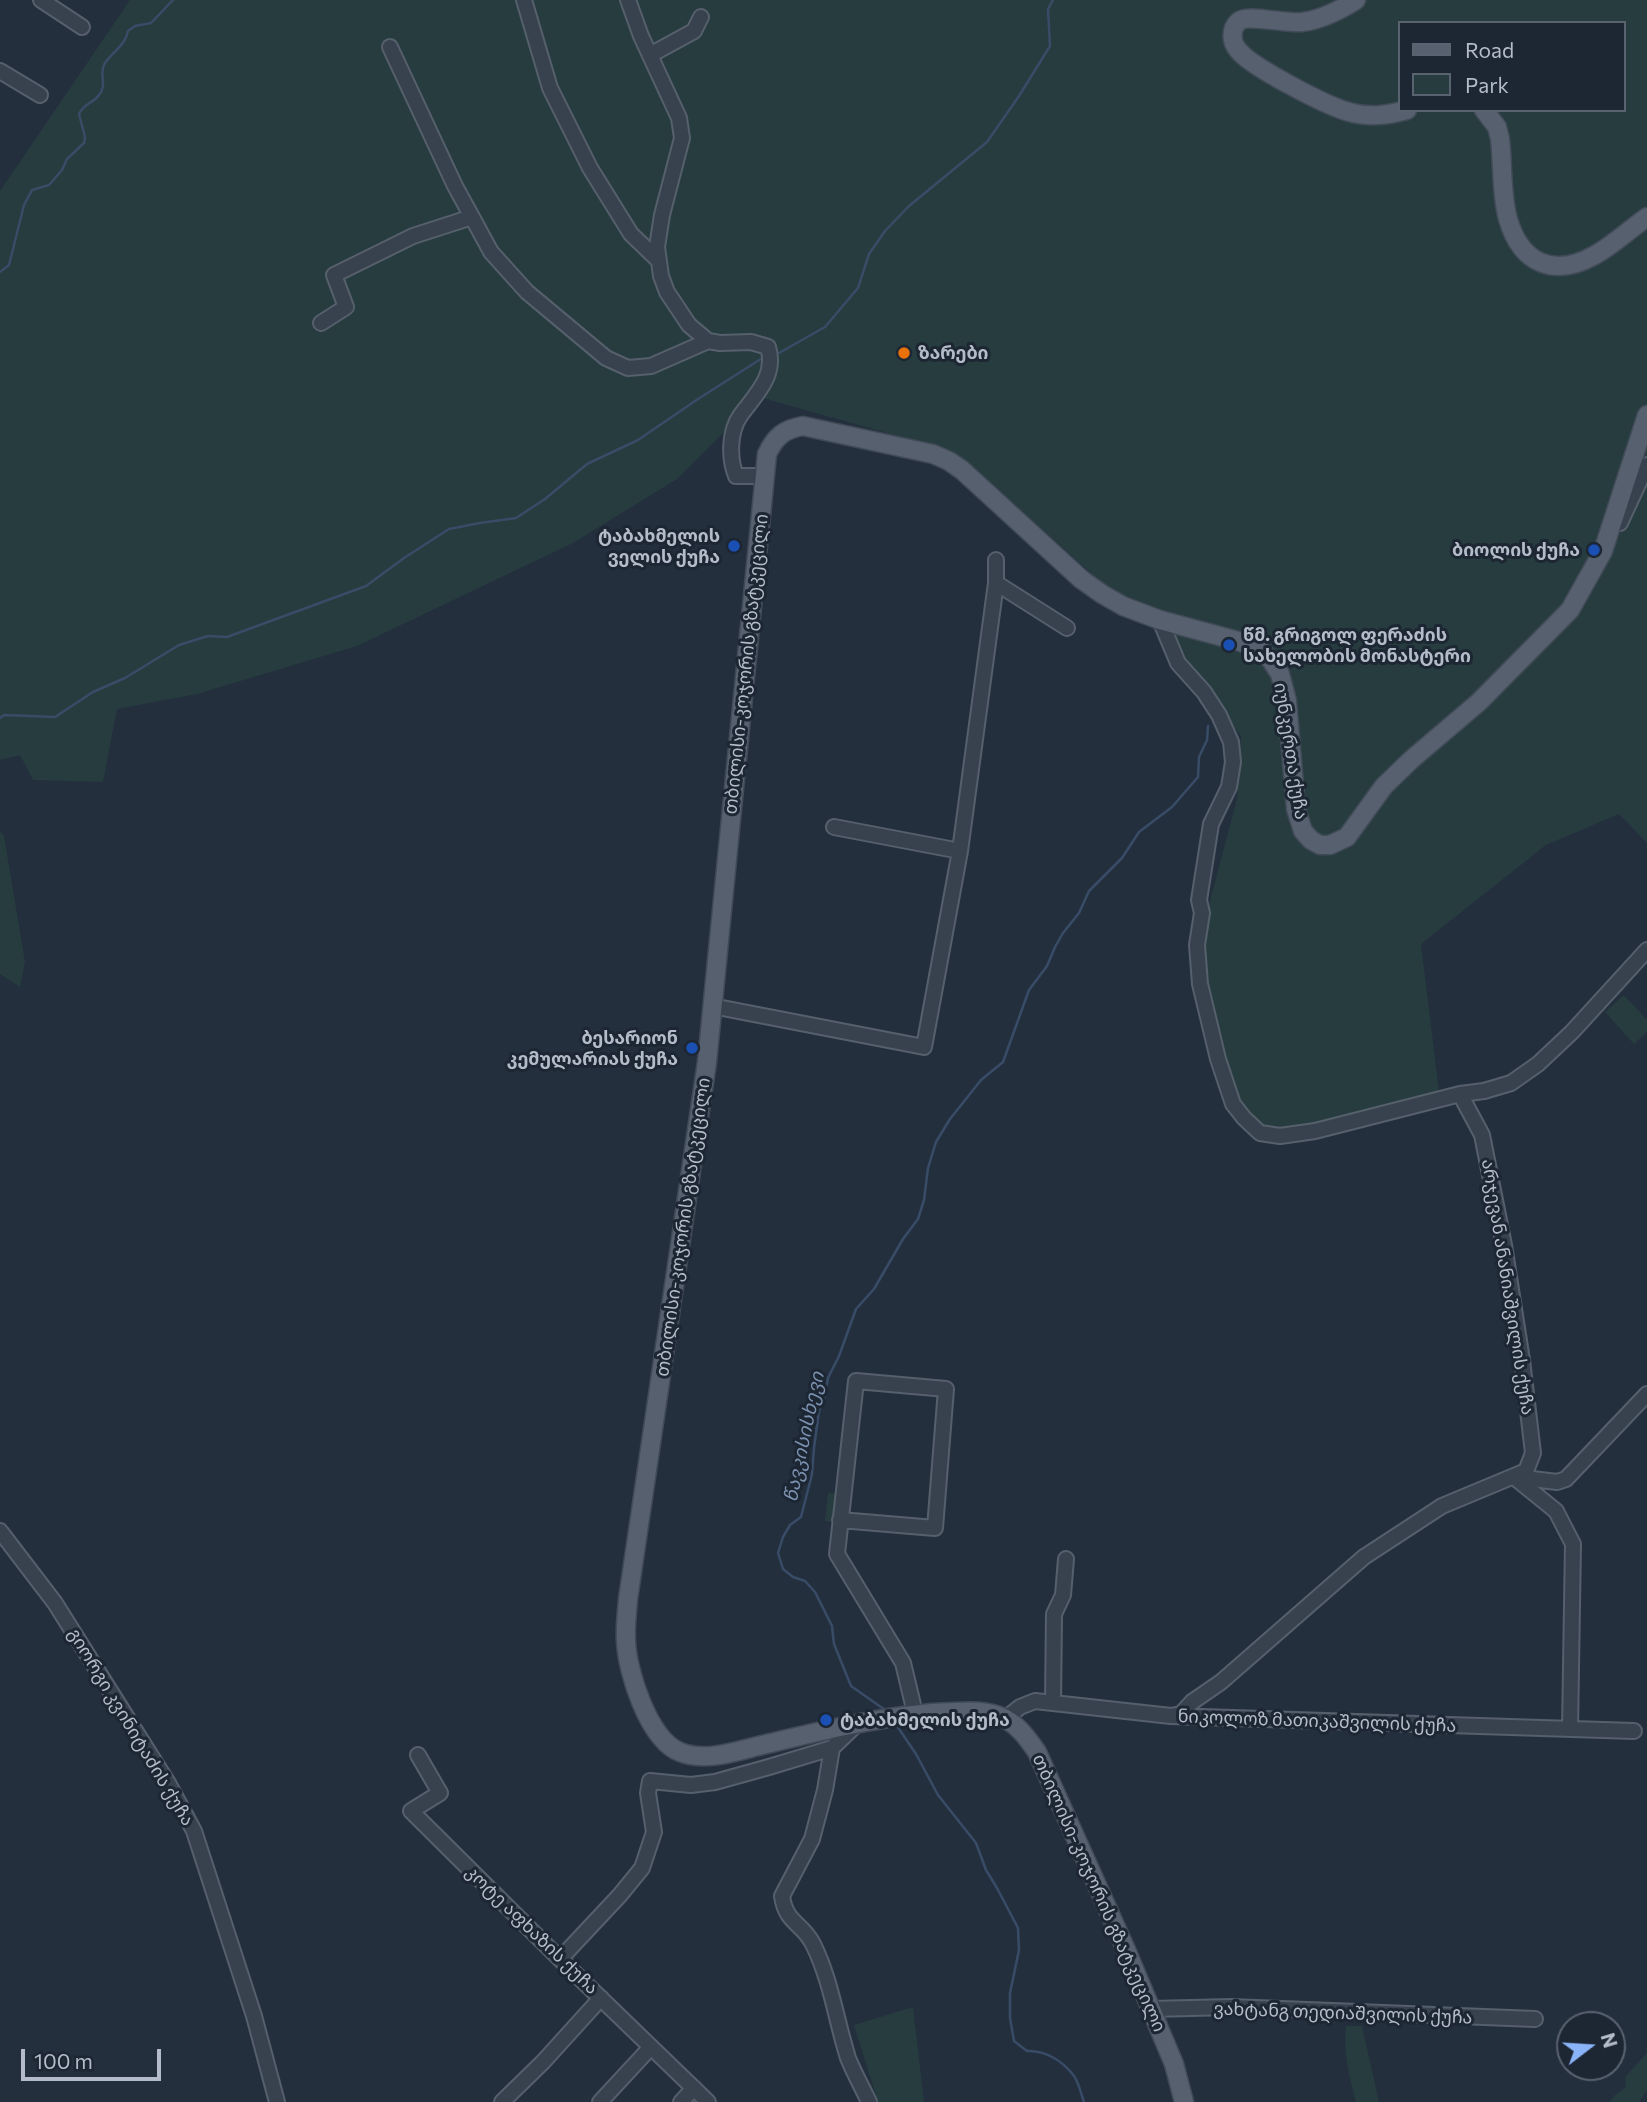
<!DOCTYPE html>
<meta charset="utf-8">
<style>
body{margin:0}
#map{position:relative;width:1647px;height:2102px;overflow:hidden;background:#242f3e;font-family:Commissioner,sans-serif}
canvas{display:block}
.legend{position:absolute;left:1398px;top:21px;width:228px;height:91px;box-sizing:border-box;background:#1d2633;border:2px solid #59626f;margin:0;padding:9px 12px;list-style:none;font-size:21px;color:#b4bcc9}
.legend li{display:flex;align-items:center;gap:14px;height:35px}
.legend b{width:35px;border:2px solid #59626f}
.north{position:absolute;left:1556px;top:2011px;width:70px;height:70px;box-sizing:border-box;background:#1d2633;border:2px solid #59626f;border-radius:50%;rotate:73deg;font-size:19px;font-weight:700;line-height:28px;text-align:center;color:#b4bcc9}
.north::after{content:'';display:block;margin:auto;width:24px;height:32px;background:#8ab4f8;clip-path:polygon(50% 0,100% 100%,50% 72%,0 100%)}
.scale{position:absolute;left:21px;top:2049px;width:140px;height:32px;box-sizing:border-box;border:4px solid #b4bcc9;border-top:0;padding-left:9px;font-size:21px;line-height:24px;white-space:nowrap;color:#b4bcc9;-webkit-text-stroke:5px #1d2633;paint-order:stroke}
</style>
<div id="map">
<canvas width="1647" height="2102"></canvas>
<ul class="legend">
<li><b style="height:9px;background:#56606e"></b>Road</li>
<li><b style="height:19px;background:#263c3f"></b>Park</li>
</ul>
<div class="north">N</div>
<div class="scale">100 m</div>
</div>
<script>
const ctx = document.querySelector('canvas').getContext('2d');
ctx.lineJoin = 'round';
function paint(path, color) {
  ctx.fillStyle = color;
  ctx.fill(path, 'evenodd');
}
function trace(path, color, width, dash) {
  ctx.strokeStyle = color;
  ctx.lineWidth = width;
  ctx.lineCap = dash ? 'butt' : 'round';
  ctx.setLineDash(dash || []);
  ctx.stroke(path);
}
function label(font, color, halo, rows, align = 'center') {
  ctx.font = font + ' Commissioner,"Noto Sans Georgian",sans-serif';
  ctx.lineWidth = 6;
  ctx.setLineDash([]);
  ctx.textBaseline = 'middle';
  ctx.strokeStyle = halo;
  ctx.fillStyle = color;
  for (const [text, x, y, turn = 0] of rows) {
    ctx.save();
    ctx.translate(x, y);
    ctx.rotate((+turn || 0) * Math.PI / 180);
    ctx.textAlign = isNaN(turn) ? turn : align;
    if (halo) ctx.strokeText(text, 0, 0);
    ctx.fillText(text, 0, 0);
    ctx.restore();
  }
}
paint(new Path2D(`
 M130 0H1647V843L1619 814 1546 845 1421 944 1439 1092 1314 1129H1260L1234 1104 1211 1021 1201 945 1207 912 1237 799 1241 736 1172 646 981 474 957 455 919 442 759 397 677 479 573 543 357 646 197 694 117 709 103 782 33 780 20 755 0 760V191ZM1400 23H1624V110H1400Z
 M0 832 4 836 25 962 20 987 0 974Z
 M1624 995 1647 1020V1032L1634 1044 1605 1012Z
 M828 1493 842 1494 839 1523 825 1521Z
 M913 2007 924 2102H878L854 2025Z
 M1346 2026H1362L1379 2102H1356C1349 2076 1343 2053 1346 2026Z
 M1647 2053V2090L1639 2102H1610L1614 2096 1626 2087 1625 2077Z`), '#263c3f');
trace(new Path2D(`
 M0 272 9 265 24 205 32 190 49 185 62 170 67 159 84 143 85 137 79 114C85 102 93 104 99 95 108 85 98 73 105 63 113 51 125 46 128 31L135 26 151 23 173 0
 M779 353 825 327 858 288 869 254 885 231 909 206 987 142 1019 96 1050 46 1048 9 1053 0
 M0 718 4 715 55 717 93 692 125 678 179 645 208 636 227 637 366 586 404 558 449 529 480 523 516 518 545 499 587 464 638 440 698 399 764 357
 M888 1712 851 1686 834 1644 832 1626 815 1592 805 1581 793 1577 783 1569 778 1553 783 1537 790 1525 801 1517 812 1474 814 1448 819 1411 824 1399 828 1378 839 1356 856 1309 874 1289 903 1239 918 1219 924 1200 928 1168 936 1142 950 1119 981 1080 1003 1062 1029 990 1047 966 1055 947 1063 933 1079 913 1089 891 1122 858 1139 832 1172 807 1198 777 1199 757 1207 740 1208 726
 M895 1723 916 1754 938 1795 976 1843 986 1870 997 1888 1018 1928 1019 1950 1010 1993V2018L1014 2041 1027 2051C1045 2050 1063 2061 1074 2076 1079 2083 1081 2094 1084 2102`), '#394c67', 2.5);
const minor = new Path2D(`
 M41 0 82 27
 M524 0 550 88 590 168 631 234 659 261
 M628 0 641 36 679 118 682 138 662 215 657 247 661 276 667 292 689 325 708 341 720 343 751 342 768 347C777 376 755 395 740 416 729 432 729 459 736 476H764
 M390 47 455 186 472 217 491 252 527 292 606 358 628 368 651 366 708 341
 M650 55 694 31 701 17
 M0 71 40 95
 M321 323 346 307 334 275 413 236 472 217
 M1620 523 1647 465
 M996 583 1067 628
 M1160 620 1178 663 1204 692 1219 715 1231 742 1233 762 1229 787 1211 824 1199 900 1202 913 1197 945 1200 984 1218 1059 1233 1104 1244 1118 1260 1133 1280 1136 1315 1131 1460 1094 1484 1091 1511 1083 1538 1064 1572 1032 1647 950
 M960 851 996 583V560
 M712 1006 924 1047 960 851 834 827
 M1514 1477 1556 1511 1573 1544 1570 1729
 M1516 1477 1557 1482 1566 1479 1647 1394
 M840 1520 935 1528 946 1389 856 1381 837 1554 903 1663 915 1713
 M0 1531 55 1603 168 1783 194 1831 254 2016 277 2102
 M1053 1703 1054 1614 1063 1595 1066 1559
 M1171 1716 1181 1714 1192 1702 1221 1682 1364 1557 1442 1506 1526 1471 1533 1453 1522 1360 1504 1245 1482 1135 1460 1094
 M1005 1719 1020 1707 1035 1701 1171 1716 1634 1731
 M832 1748 825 1790 812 1839 782 1896C786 1924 802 1922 813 1944 831 1980 836 2020 848 2058 854 2073 862 2087 869 2102
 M418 1755 440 1793 411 1811 560 1959 708 2102
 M560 1959 620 1895 642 1868 654 1832 648 1793 650 1781 691 1785 715 1782 769 1767 832 1748 857 1724
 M1151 2009 1231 2007 1535 2019
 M502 2102 543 2062 601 1998
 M600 2102 651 2047
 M681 2102 694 2088`);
const major = new Path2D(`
 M1356 0C1340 10 1321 20 1302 22 1286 24 1248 14 1239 21 1230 29 1231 42 1238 50 1251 67 1327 106 1349 112 1369 118 1388 115 1407 110
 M1484 110 1497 127 1500 139C1503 165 1501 194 1508 219 1521 264 1554 278 1595 255 1613 245 1630 229 1647 217
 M1184 2102 1174 2064 1127 1952 1037 1752C1028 1739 1019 1726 1004 1718 988 1710 969 1711 952 1712 886 1714 822 1731 758 1746 734 1752 704 1762 680 1752 649 1740 627 1672 626 1641 625 1627 627 1613 628 1599L707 1062 767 454C775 437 784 429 803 426L933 454 949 461 962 470 1081 579 1102 594 1123 606 1160 620 1238 641 1259 649 1271 660 1280 674 1287 701 1296 809 1303 831 1311 840 1320 845H1330L1347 837 1384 786 1412 759 1479 702 1570 610 1603 551 1647 415`);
trace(minor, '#565f6c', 18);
trace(major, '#414a57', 21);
trace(minor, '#38414e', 14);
trace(major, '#56606e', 18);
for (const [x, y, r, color] of [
 [904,353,7,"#e8710a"],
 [734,546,7,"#1a4fb4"],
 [1594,550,7,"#1a4fb4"],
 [1229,645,7,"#1a4fb4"],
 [692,1048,7,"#1a4fb4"],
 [826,1720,7,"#1a4fb4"]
]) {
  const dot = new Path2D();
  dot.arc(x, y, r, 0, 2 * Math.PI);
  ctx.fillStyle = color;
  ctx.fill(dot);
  trace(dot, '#1d2633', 2.5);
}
label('bold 18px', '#b4bcc9', '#1d2633', [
 ["ზარები",918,353],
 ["ტაბახმელის",720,536,"right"],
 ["ველის ქუჩა",720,557,"right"],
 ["ბიოლის ქუჩა",1580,550,"right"],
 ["წმ. გრიგოლ ფერაძის",1243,635],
 ["სახელობის მონასტერი",1243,656],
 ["ბესარიონ",678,1038,"right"],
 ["კემულარიას ქუჩა",678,1059,"right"],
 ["ტაბახმელის ქუჩა",840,1720]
], 'left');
label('18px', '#b4bcc9', '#1d2633', [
 ["თბილისი-კოჯორის გზატკეცილი",746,664,-84],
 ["იუნკერთა ქუჩა",1291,751,81],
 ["თბილისი-კოჯორის გზატკეცილი",683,1227,-82],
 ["არჯევან ანანიაშვილის ქუჩა",1508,1287,81],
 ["ნიკოლოზ მათიკაშვილის ქუჩა",1317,1721,2],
 ["გიორგი კვინიტაძის ქუჩა",131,1727,59],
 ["თბილისი-კოჯორის გზატკეცილი",1099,1893,66],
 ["კოტე აფხაზის ქუჩა",532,1930,44],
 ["ვახტანგ თედიაშვილის ქუჩა",1343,2013,2]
]);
label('italic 19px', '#7c92b1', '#1d2633', [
 ["წავკისისხევი",804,1437,-78]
]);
</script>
